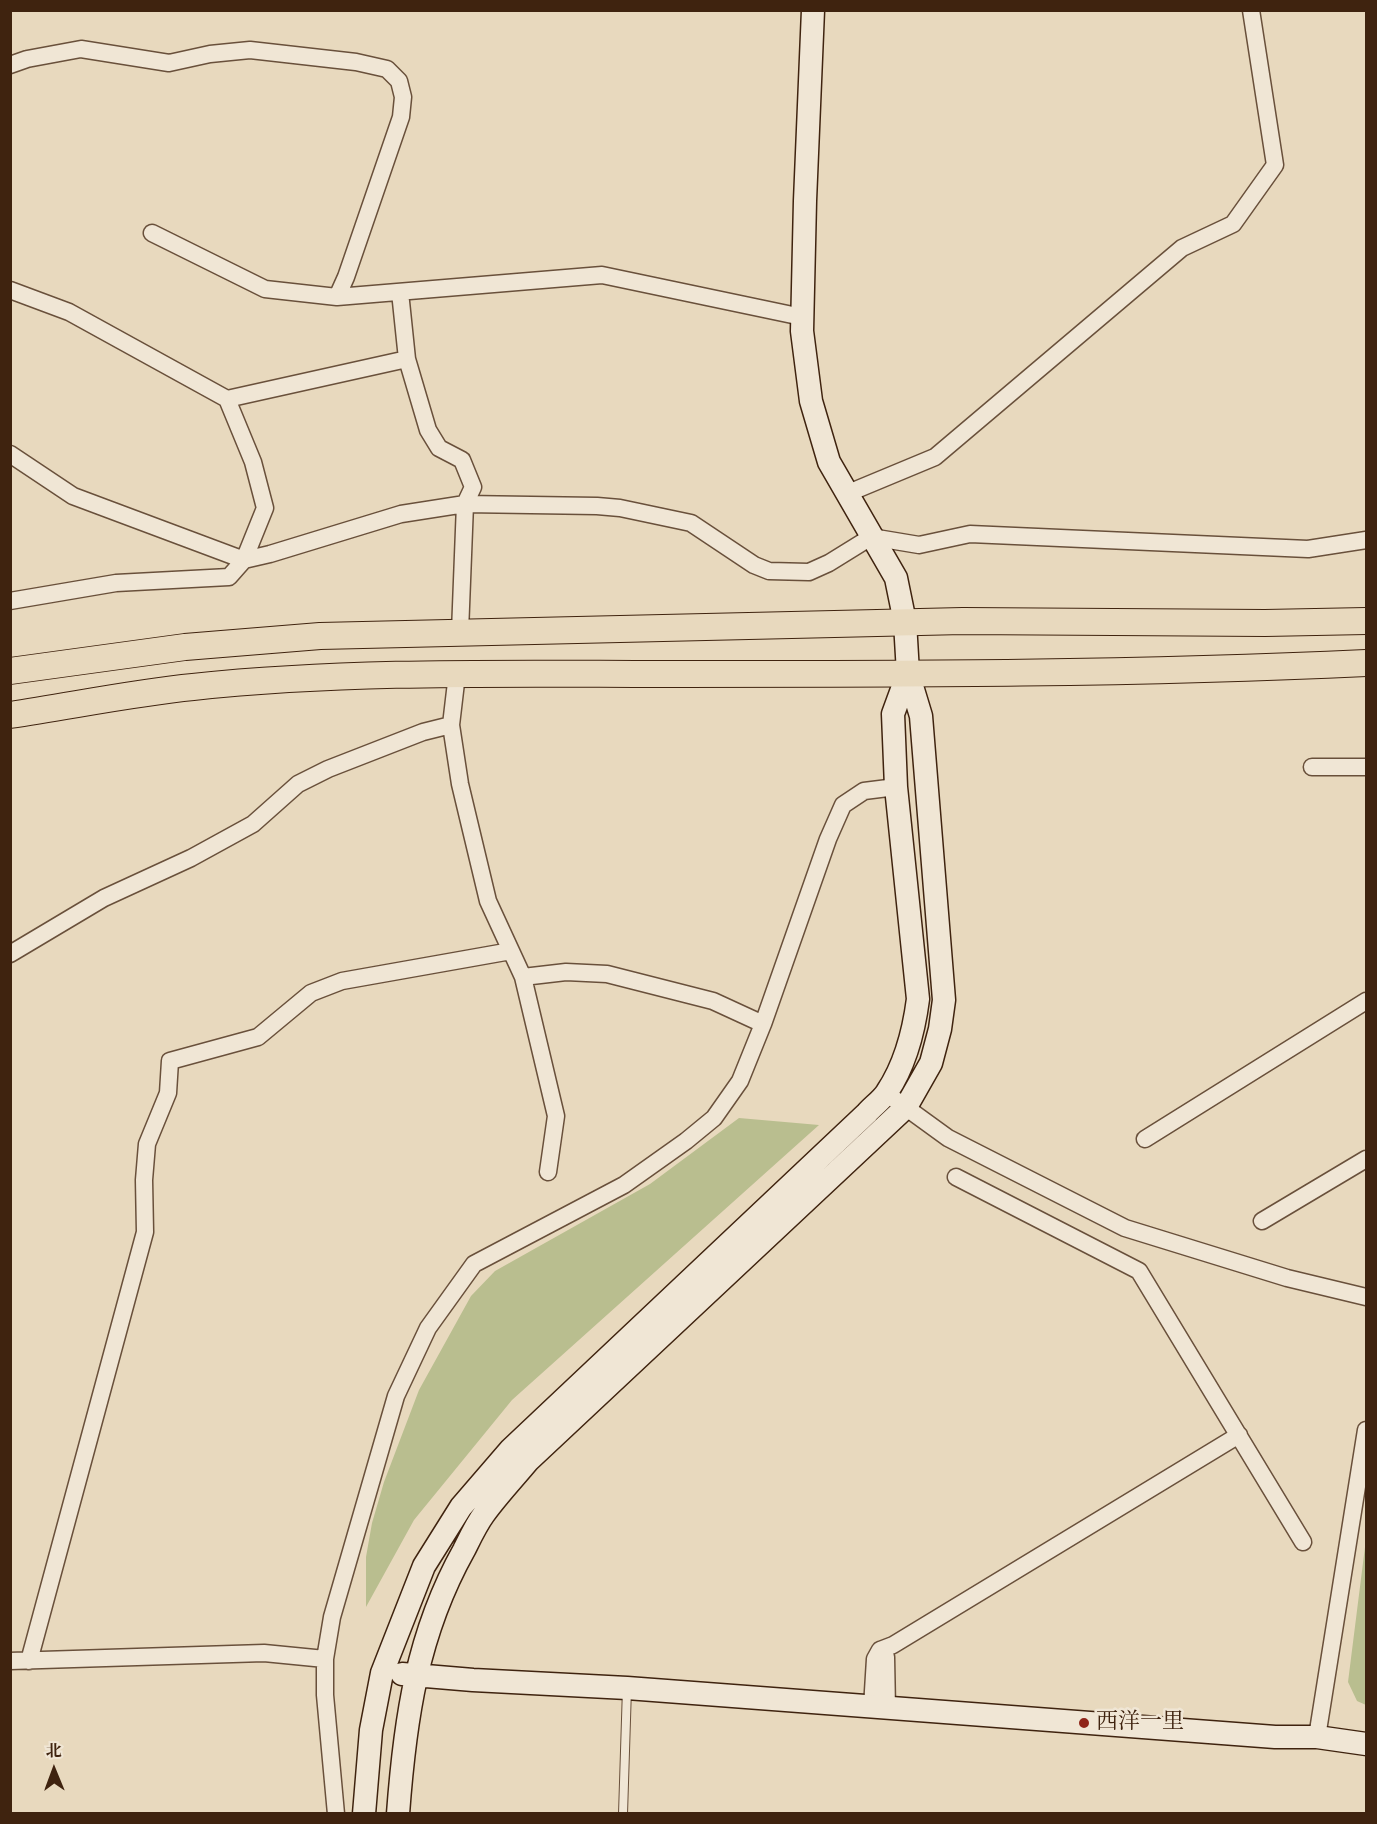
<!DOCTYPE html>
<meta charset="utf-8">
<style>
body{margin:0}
#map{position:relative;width:1377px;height:1824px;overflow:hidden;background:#e8d9be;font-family:"IM FELL English","Noto Serif SC",serif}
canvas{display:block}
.frame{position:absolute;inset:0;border:12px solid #3f230f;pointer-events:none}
.north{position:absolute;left:24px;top:1740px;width:60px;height:60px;-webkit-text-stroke:4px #f0e6d5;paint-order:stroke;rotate:359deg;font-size:16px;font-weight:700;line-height:24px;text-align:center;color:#3f230f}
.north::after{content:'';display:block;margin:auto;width:21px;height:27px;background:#3f230f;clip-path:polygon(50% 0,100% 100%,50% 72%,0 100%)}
</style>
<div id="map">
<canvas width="1377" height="1824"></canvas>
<div class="frame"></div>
<div class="north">北</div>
</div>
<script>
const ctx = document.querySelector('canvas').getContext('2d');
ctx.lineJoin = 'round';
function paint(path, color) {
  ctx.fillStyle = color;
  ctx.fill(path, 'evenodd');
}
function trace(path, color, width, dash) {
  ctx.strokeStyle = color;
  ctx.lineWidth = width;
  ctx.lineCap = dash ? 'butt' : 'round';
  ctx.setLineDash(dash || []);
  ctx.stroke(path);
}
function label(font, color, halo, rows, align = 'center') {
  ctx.font = font + ' "IM FELL English","Noto Serif SC",serif';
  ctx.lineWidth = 5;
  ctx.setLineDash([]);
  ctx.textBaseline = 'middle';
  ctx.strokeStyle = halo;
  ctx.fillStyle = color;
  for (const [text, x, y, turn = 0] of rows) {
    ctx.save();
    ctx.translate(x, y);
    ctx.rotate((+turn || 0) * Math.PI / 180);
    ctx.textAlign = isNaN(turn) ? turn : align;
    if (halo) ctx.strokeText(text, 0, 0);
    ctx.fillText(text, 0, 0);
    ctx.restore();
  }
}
paint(new Path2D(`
 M739 1118 819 1125 512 1400 414 1520 366 1607V1557L372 1523 384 1482 419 1390 471 1296 495 1271 650 1184Z
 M1366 1539V1705L1357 1701 1348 1682Z`), '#b9be8f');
const lane = new Path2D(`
 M623 1814 627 1688`);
const street = new Path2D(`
 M10 65 27 59 81 49 169 63 210 54 250 50 356 62 387 69 399 81 403 97 401 117 346 277 337 297
 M152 233 265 289 337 297 602 275 802 317
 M10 290 69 312 227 399 253 462 265 508 244 560 229 577 116 583 10 601
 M400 292 407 359 428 430 439 448 462 460 473 487 465 504 460 632
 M227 399 407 359
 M10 454 73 496 244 560 270 554 401 514 465 504 597 506 620 508 691 523 754 565 769 571 809 572 829 563 871 537 919 545 970 534 1308 549 1366 540
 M846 494 935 457 1182 248 1233 224 1275 165 1251 10
 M457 674 451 725 460 784 488 901 523 977 556 1116 548 1172
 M1312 767H1366
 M10 954 104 898 191 858 253 824 298 784 328 769 423 732 451 725
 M523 977 566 972 607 974 713 1001 763 1024
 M886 1093 948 1138 1125 1228 1287 1278 1366 1297
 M1145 1139 1366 1001
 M956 1177 1139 1271 1303 1542
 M1262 1221 1366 1159
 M880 1650 893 1645 1239 1435
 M10 1661 264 1653 325 1659
 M29 1661 145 1232 144 1180 147 1144 168 1093 170 1061 258 1037 311 993 342 981 511 951
 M872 1707 875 1659 880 1650 886 1657 887 1709
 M1317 1737 1366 1430
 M336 1814 325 1695V1659L332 1617 396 1396 428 1328 474 1264 624 1185 686 1141 714 1118 740 1081 763 1024 828 839 843 805 864 791 896 787`);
const secondary = new Path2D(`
 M402 1674 473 1680 627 1688 1275 1737H1317L1366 1744
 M364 1814 371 1730 382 1673 424 1566 461 1507 511 1449 867 1113C873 1106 882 1100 887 1092 905 1065 914 1030 918 999L896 787 893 714 908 673
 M398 1814C405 1719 417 1634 464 1550 470 1538 476 1525 484 1514 497 1496 513 1479 528 1461L906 1107 931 1063 940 1029 944 1000 921 716 908 673 905 622 896 578 829 462 811 401 802 331 805 201 813 10`);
const primary = new Path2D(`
 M10 671 185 647 320 636 963 621 1265 623 1366 621
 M10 715C71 706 132 693 193 687 353 670 516 674 677 674 907 674 1137 674 1366 663`);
trace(lane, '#69503b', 10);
trace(street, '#69503b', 19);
trace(secondary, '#3f230f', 25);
trace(primary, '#3f230f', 28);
trace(lane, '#f0e6d5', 8);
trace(street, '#f0e6d5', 16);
trace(secondary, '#f0e6d5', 22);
trace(primary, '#e8d9be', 26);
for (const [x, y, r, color] of [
 [1084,1723,6,"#8f2418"]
]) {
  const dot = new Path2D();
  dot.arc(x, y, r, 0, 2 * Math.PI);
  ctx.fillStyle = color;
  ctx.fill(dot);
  trace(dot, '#f0e6d5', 2);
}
label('22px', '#3f230f', '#f0e6d5', [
 ["西洋一里",1096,1723]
], 'left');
</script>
